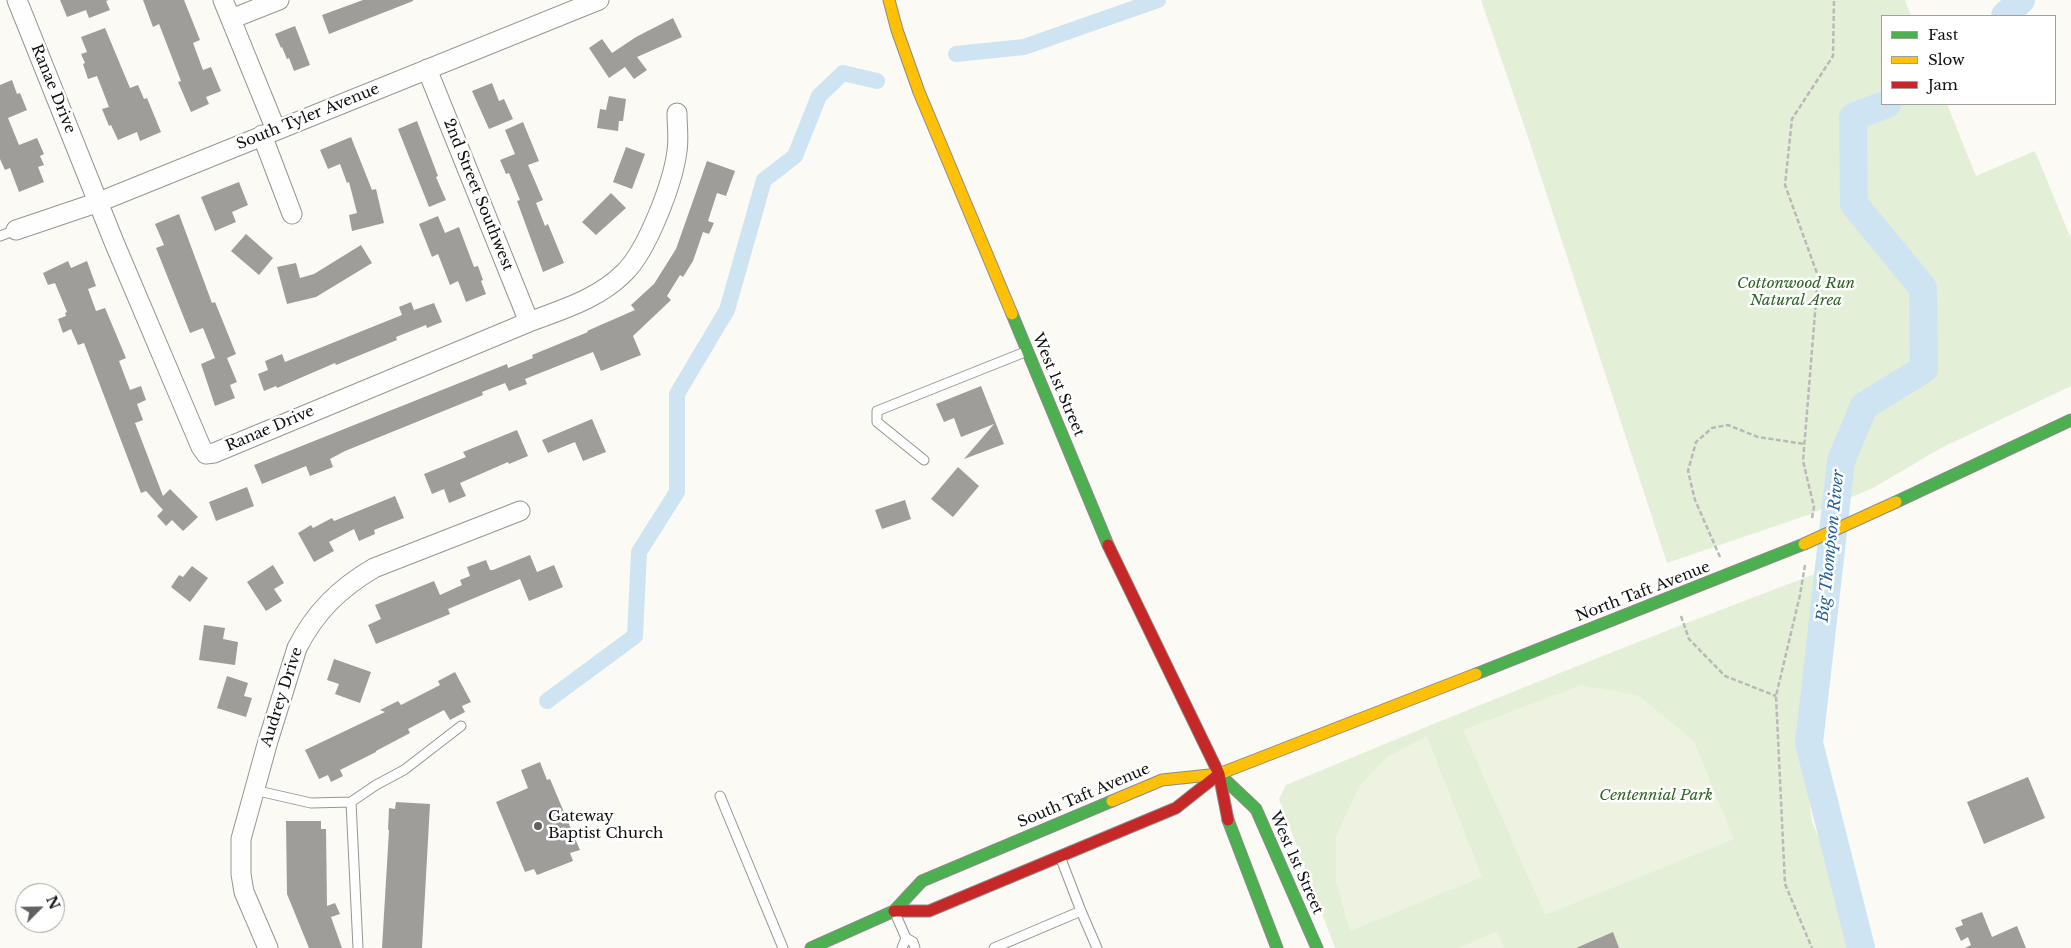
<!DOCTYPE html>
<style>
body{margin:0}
#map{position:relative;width:2071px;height:948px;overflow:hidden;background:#fbfaf5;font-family:"Libre Baskerville",serif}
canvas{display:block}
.legend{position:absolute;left:1881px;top:15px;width:175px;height:90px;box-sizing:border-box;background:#fff;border:1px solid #9f9f9f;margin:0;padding:6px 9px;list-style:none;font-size:15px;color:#0f0f0f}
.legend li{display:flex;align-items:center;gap:10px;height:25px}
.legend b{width:25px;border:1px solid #9f9f9f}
.north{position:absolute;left:15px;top:883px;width:50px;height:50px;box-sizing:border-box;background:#fff;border:1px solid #9f9f9f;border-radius:50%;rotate:67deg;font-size:14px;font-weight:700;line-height:20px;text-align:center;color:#0f0f0f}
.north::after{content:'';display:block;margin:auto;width:18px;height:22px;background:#626160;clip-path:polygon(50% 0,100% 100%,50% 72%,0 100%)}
</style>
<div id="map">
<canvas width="2071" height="948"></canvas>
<ul class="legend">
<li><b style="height:6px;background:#4caf50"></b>Fast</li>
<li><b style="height:6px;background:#ffc107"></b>Slow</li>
<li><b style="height:6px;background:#c62828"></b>Jam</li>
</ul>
<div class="north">N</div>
</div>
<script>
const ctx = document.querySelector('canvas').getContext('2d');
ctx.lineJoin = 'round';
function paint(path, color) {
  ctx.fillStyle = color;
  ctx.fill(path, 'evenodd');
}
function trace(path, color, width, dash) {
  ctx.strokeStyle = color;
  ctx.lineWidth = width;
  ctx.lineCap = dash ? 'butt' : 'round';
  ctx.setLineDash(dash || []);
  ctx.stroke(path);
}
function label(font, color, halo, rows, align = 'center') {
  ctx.font = font + ' "Libre Baskerville",serif';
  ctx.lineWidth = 5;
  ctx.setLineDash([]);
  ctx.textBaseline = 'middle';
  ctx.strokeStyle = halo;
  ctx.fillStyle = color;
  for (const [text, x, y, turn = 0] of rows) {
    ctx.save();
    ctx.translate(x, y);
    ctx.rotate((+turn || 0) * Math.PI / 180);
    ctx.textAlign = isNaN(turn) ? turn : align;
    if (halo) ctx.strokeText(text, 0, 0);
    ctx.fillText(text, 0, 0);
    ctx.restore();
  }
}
paint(new Path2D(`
 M1481 0H1905L1911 16H1882V104H1947L1976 176 2035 151 2071 239V386L1941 448 1873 488 1808 515 1667 563 1526 131Z
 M1820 572 1809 674 1800 728 1812 822 1830 863 1850 948H1335L1279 799 1286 785C1463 711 1640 640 1820 572Z`), '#e4efd7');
paint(new Path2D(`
 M1581 685 1639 696 1694 741 1734 839 1545 915 1463 730Z
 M1427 736 1482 877 1350 931 1336 882V836L1359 786 1387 757Z
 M1498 931 1504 948H1459Z`), '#edf3e0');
trace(new Path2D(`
 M956 54 1024 47 1158 0
 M547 701 635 636 639 552 677 492V394L727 310 764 180 795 156 819 96 843 73 877 81`), '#cee4f2', 16);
trace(new Path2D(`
 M2005 16 2021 0
 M1861 948 1809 743 1841 461 1864 406 1924 369 1923 288 1854 204 1853 117 1887 104`), '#cee4f2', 28);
paint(new Path2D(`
 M60 0H109L106 1 110 10 89 18 86 10 67 17Z
 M143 0H184L200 40 193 43 203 70 211 67 221 91 206 97 209 104 191 112 178 82 181 81 159 24 153 27Z
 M363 0H413V1L329 34 322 15Z
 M673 18 682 37 637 57 647 70 634 79 625 67 609 78 589 48 602 39 612 53 636 37Z
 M295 26 310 65 294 71 289 58 287 59 282 47 281 48 275 34Z
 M105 28 130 88 138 85 144 99 147 98 161 132 140 141 137 132 118 140 111 125 109 126 102 109 109 107 97 76 88 79 83 64 85 63 81 54 87 52 81 37Z
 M12 80 17 94 20 93 27 110 8 118 19 145 37 138 44 154 40 156 44 165 38 167 44 182 19 192 10 168 5 170 0 159V85Z
 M492 83 499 101 504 99 513 119 489 129 472 91Z
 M609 96 626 99 623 121H619L618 131 597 128 600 109 606 110Z
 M417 121 438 176 436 177 446 200 429 207 398 129Z
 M523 122 539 161 528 165 543 200 536 203 545 226 548 224 564 263 543 272 517 201 520 200 509 173 506 174 500 160 515 154 505 130Z
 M351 137 372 190 376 189 384 223 352 231 349 215 357 213 349 182 347 183 340 164 328 169 320 150Z
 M626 147 645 154 632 189 613 182Z
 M707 161 735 171 726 196 717 193 708 221 714 223 709 234 703 232 693 261 683 277 680 275 667 296 671 300 633 336 641 355 601 371 593 352 525 379 527 384 509 391 505 383 482 392 483 395 345 451 330 459 333 467 310 476 306 466 262 484 254 465 507 364 508 368 533 358 532 355 588 332 587 331 635 310 631 305 654 284 676 249Z
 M239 182 248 205 232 212 236 222 215 231 201 197Z
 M611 193 626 208 596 235 582 222Z
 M179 214 212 303 215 302 236 354 227 358 237 382 230 385 235 398 215 406 201 364 215 358 203 328 190 333 156 248 164 245 155 224Z
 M438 216 445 233 459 227 474 267 478 266 483 280 481 281 486 294 466 302 458 281 450 285 438 254 432 257 419 224Z
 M246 234 273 258 259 275 231 251Z
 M361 245 372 263 316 297 287 304 277 267 296 263 300 278 314 274Z
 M68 261 71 268 87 261 96 286 88 289 96 311 105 308 126 358 119 361 130 390 141 386 146 400 137 404 143 420 135 423 163 496 170 489 198 517 183 531 172 520 166 526 157 516 163 510 146 491 141 493 84 343 78 345 71 329 63 333 58 319 66 316 65 313 67 312 55 283 48 285 43 273Z
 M411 302 414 310 434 303 442 322 427 328 426 325 396 337 397 340 336 365 335 363 277 388 276 386 264 391 258 374 268 370 265 361 282 354 285 362 402 315 399 307Z
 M981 386 1004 444 964 459 994 424 961 437 954 418 944 422 936 404Z
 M592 419 606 452 583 461 575 442 548 453 542 440Z
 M517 430 528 456 509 464 508 462 460 483 466 496 449 503 444 489 432 494 424 474 466 457 463 452Z
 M958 467 979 486 953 517 931 499Z
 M247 487 254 506 216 521 209 502Z
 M395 496 404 518 374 530 375 534 359 541 354 529 329 542 334 551 314 562 298 533 311 525 313 528 332 518 334 521Z
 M905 500 911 519 882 529 875 510Z
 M530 555 537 572 554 565 563 587 529 601 520 579 448 609 450 614 376 644 368 625 381 619 375 605 434 581 440 595 462 585 460 580 470 576 467 567 486 560 490 570H493Z
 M273 565 284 583 274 589 282 601 266 611 247 582Z
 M192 566 208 578 190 602 171 587 179 575 183 577Z
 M204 625 225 628 223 639 238 642 235 665 199 660Z
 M334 659 371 672 360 703 335 694 339 684 327 680Z
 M455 672 471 702 462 706 465 712 450 720 444 710 408 729 410 733 376 751V752L340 770 343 776 331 782 328 775 319 779 305 750 385 712 380 710 398 701 401 705 440 685 438 681Z
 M227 676 248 683 244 696 252 698 246 717 217 708Z
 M540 762 547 780 550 779 580 850 570 853 573 861 537 875 534 869 525 872 496 802 528 788 521 770Z
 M2028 777 2045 818 1984 844 1967 802Z
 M396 802 430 804 422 948H382L389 830H388L389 808 395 809Z
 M286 821H321V829H326L327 906 335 903 340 914 331 917 342 948H309L287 894Z
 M1982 912 1992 937 2017 926 2026 948H1965L1971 945 1968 937 1961 941 1955 928 1963 925 1961 920Z
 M1613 932 1619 948H1576Z`), '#9f9d9a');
const lane = new Path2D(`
 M0 236 16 230
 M924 460 877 422V411L1025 352
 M254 790 311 803 351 802 376 785 404 770 461 726
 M720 796 783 948
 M351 802 358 948
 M1081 911 1097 948
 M895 913 906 938 913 942 915 948
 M902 948 906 938
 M994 948 1081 911 1061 859`);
const street = new Path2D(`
 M17 0 114 242 201 447 206 454 214 453 529 322C563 309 598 299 624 273 647 251 673 183 677 151 679 139 677 125 677 113
 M223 0 276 130
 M231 19 279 0
 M427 69 529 322
 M262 135 292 214
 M16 230 99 202 599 0
 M268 948 244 892 241 874V839L268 741 297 648C315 612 340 588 374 568L520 511`);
const fast = new Path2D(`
 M1012 314 1108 545
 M1896 502 2071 420
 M1476 674 1804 544
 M1219 774 1256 809 1317 948
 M1228 820 1277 948
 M811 948 894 911 922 881 1112 801`);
const slow = new Path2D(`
 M889 0 897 30 919 92 1012 314
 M1112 801 1162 780 1219 774 1476 674`);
const jam = new Path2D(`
 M1108 545 1219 774 1228 820
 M894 911H929L1176 808 1219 774`);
trace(lane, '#959593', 11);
trace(street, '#959593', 21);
trace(fast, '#8c8b89', 13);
trace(slow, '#8c8b89', 13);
trace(jam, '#8c8b89', 13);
trace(new Path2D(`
 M1812 518 1814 507 1803 461 1818 276 1785 185 1792 119 1833 56 1834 0
 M1720 557 1695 500 1688 471 1696 442 1712 428 1728 425 1758 437 1804 444
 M1805 565 1800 595 1776 696 1785 884 1812 948
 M1681 616 1689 639 1725 676 1776 696`), '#b9b9b8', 2.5, [5, 2.5]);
trace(lane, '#fefefe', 9);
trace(street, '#fefefe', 19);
trace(fast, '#4caf50', 11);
trace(slow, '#ffc107', 11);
trace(jam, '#c62828', 11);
const slowBridge = new Path2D(`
 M1804 544 1896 502`);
trace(slowBridge, '#8c8b89', 13, []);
trace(slowBridge, '#ffc107', 11);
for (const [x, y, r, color] of [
 [538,826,5,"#626160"]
]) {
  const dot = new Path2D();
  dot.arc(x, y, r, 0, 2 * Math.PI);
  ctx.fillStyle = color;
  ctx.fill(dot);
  trace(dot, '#fff', 2);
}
label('15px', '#0f0f0f', '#fff', [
 ["Ranae Drive",53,89,68],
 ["South Tyler Avenue",308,117,-22],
 ["2nd Street Southwest",478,195,68],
 ["West 1st Street",1058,385,67],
 ["Ranae Drive",270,429,-23],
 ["North Taft Avenue",1643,592,-21],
 ["Audrey Drive",282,697,-72],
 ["South Taft Avenue",1084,796,-23],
 ["West 1st Street",1296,863,66]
]);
label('italic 15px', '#2e6224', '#fff', [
 ["Cottonwood Run",1796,284],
 ["Natural Area",1796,301],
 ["Centennial Park",1656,796]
]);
label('15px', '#0f0f0f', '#fff', [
 ["Gateway",548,817],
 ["Baptist Church",548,834]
], 'left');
label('italic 16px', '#225f97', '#fff', [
 ["Big Thompson River",1831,546,-84]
]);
</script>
